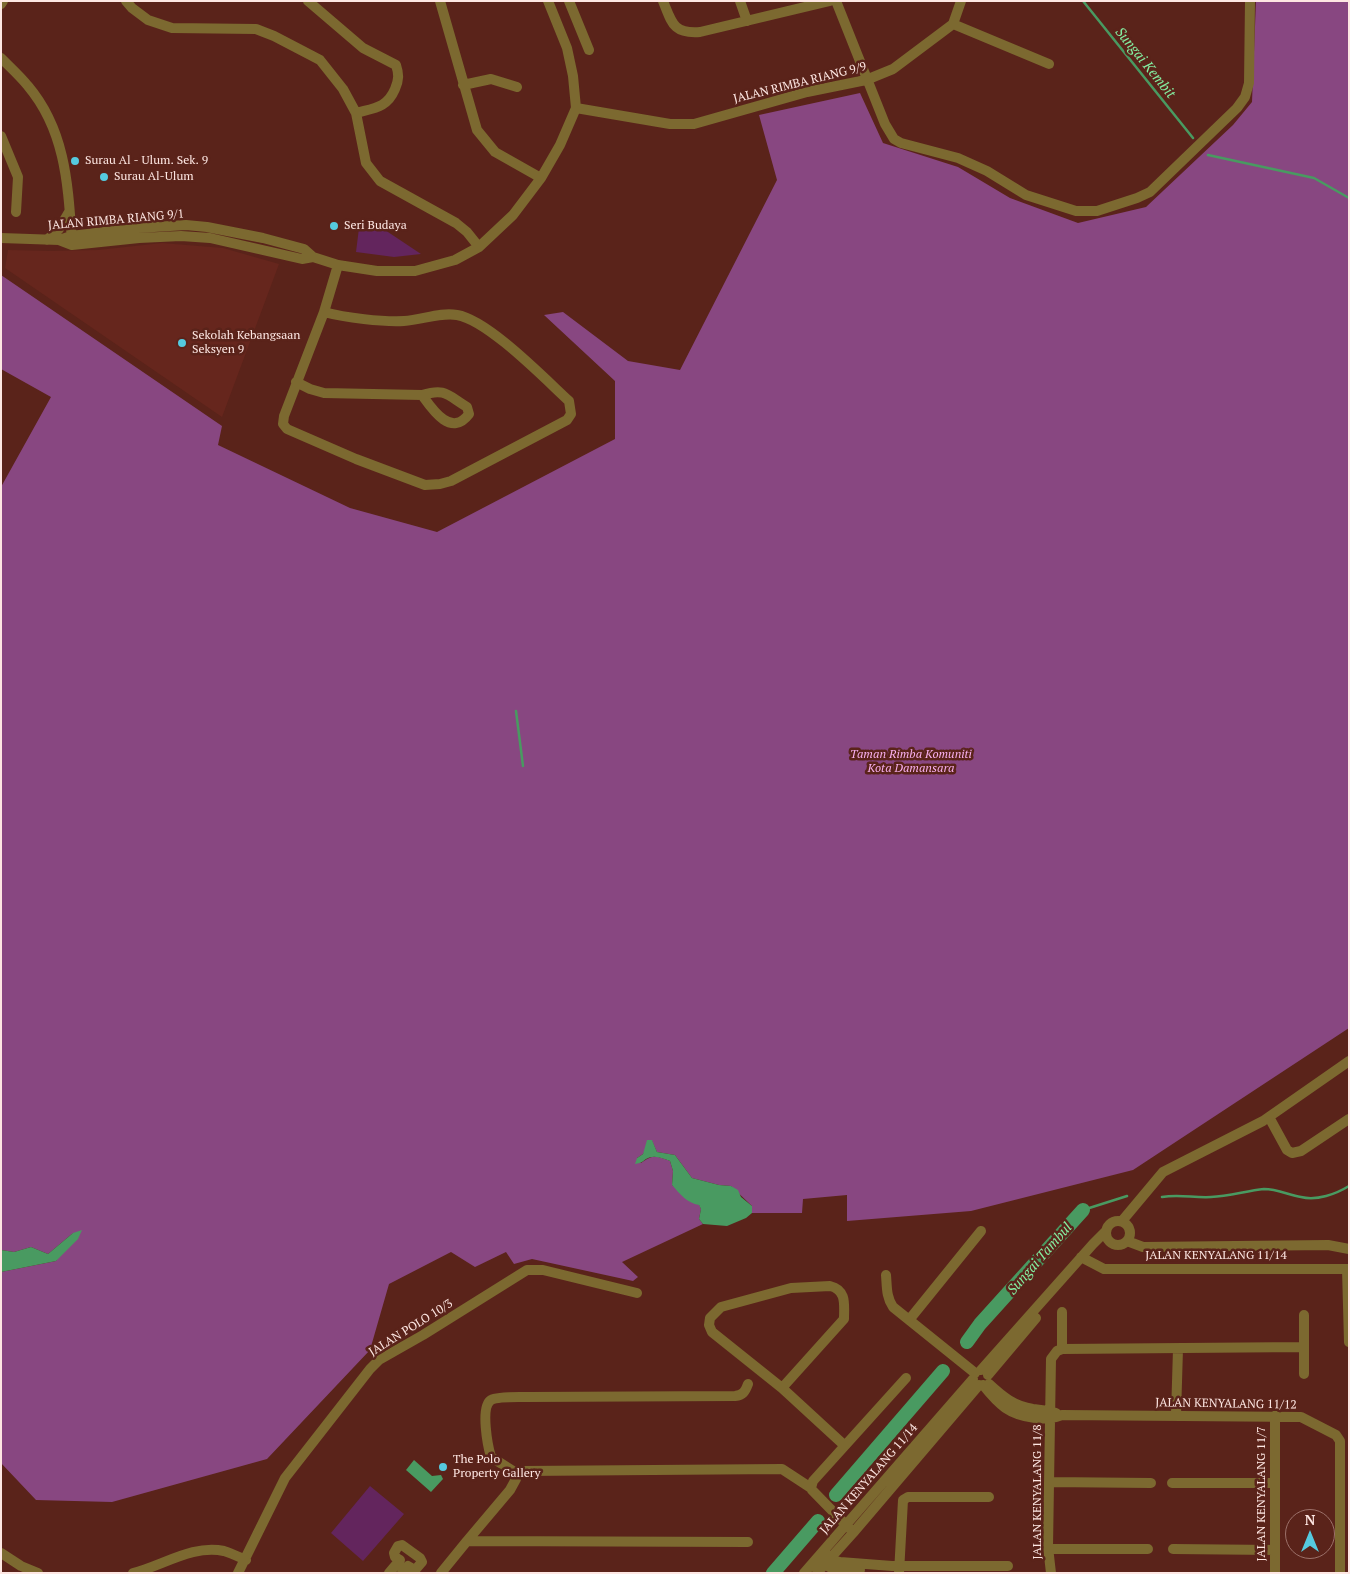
<!DOCTYPE html>
<style>
body{margin:0}
#map{position:relative;width:1350px;height:1574px;overflow:hidden;background:#5a231a;font-family:"PT Serif",serif}
canvas{display:block}
.frame{position:absolute;inset:0;border:2px solid #fee7e3;pointer-events:none}
.north{position:absolute;left:1285px;top:1509px;width:50px;height:50px;box-sizing:border-box;background:#5a231a;border:1px solid #9c716a;border-radius:50%;rotate:0deg;font-size:14px;font-weight:700;line-height:20px;text-align:center;color:#fee7e3}
.north::after{content:'';display:block;margin:auto;width:18px;height:22px;background:#55cadf;clip-path:polygon(50% 0,100% 100%,50% 72%,0 100%)}
</style>
<div id="map">
<canvas width="1350" height="1574"></canvas>
<div class="frame"></div>
<div class="north">N</div>
</div>
<script>
const ctx = document.querySelector('canvas').getContext('2d');
ctx.lineJoin = 'round';
function paint(path, color) {
  ctx.fillStyle = color;
  ctx.fill(path, 'evenodd');
}
function trace(path, color, width, dash) {
  ctx.strokeStyle = color;
  ctx.lineWidth = width;
  ctx.lineCap = dash ? 'butt' : 'round';
  ctx.setLineDash(dash || []);
  ctx.stroke(path);
}
function label(font, color, halo, rows, align = 'center') {
  ctx.font = font + ' "PT Serif",serif';
  ctx.lineWidth = 5;
  ctx.setLineDash([]);
  ctx.textBaseline = 'middle';
  ctx.strokeStyle = halo;
  ctx.fillStyle = color;
  for (const [text, x, y, turn = 0] of rows) {
    ctx.save();
    ctx.translate(x, y);
    ctx.rotate((+turn || 0) * Math.PI / 180);
    ctx.textAlign = isNaN(turn) ? turn : align;
    if (halo) ctx.strokeText(text, 0, 0);
    ctx.fillText(text, 0, 0);
    ctx.restore();
  }
}
paint(new Path2D(`
 M162 243 223 248 279 264 222 417 5 268 8 250 50 251 98 250Z`), '#66261d');
paint(new Path2D(`
 M376 224 421 254 394 257 356 252 359 228Z
 M370 1486 404 1514 363 1561 331 1533Z`), '#63255d');
paint(new Path2D(`
 M1256 1H1349V1028L1133 1170 971 1211 847 1221V1195L803 1199 802 1213H752V1206L731 1186 719 1185 692 1178 675 1155 657 1152 652 1141 643 1154 637 1158 641 1163C653 1154 657 1156 670 1161L673 1171 672 1185 699 1204 701 1209 699 1219 703 1224 622 1262 638 1277 633 1281 532 1259 514 1264 506 1252 475 1267 451 1252 389 1284 370 1350 267 1459 112 1502 36 1500 1 1463V1272L56 1261 73 1233 48 1254 31 1247 14 1252 1 1250V487L51 397 1 369V275L222 426 218 445 350 508 437 532 615 439V381L544 315 563 312 628 361 680 370 777 180 759 115 860 93 883 143 958 167 1010 198 1078 223 1146 207 1233 125 1252 102Z`), '#884781');
paint(new Path2D(`
 M647 1140H652L657 1152 675 1155 692 1178 719 1185 731 1186 738 1190 741 1197 752 1206V1213L746 1218 727 1226 703 1224 699 1219 701 1209 699 1205C687 1203 680 1194 672 1185L673 1171 670 1161C662 1158 654 1154 646 1159 642 1162 641 1163 635 1164L637 1158 643 1154Z
 M82 1230 78 1239 56 1261 1 1272V1250L14 1252 31 1247 48 1254 73 1233Z
 M414 1460 432 1476 441 1475 443 1479 431 1492 406 1470Z`), '#499a61');
trace(new Path2D(`
 M1083 1 1193 138
 M1208 155 1314 178 1349 198
 M516 711 523 766
 M1162 1197C1179 1194 1194 1198 1211 1197 1229 1196 1246 1191 1264 1189 1277 1189 1289 1195 1301 1197 1317 1201 1336 1194 1349 1186
 M1083 1210 1127 1196`), '#499a61', 2.5);
trace(new Path2D(`
 M967 1342 980 1324 1083 1210
 M836 1495 943 1371
 M773 1573 818 1521`), '#499a61', 14);
trace(new Path2D(`
 M126 1 132 8 148 20 172 28 256 29 274 36 320 60 343 89 356 113 366 163 380 181 456 223 467 232 479 247
 M308 1 363 48 396 65C399 74 399 80 395 89 387 108 374 108 356 113
 M440 1 477 130 495 152 541 178
 M569 1 589 50
 M663 1C672 23 673 34 700 32L830 1
 M740 1 747 21
 M836 1 885 124 894 139 901 143 958 158 987 171 1026 195 1076 211H1097L1137 198 1150 192 1237 108 1245 97 1249 83 1250 1
 M1 4 3 1
 M953 24 1049 64
 M1 58C10 67 20 76 28 86 66 131 68 186 72 242
 M463 85 491 79 517 87
 M576 108 670 124H694L807 92 866 80 893 69 953 24 961 1
 M1 136 18 177 16 212
 M1 238 59 240 71 236 138 228 186 225 207 227 263 238 304 249 313 257 338 265 377 271H415L455 260 479 247 513 215 541 178 560 145 576 108 573 76 567 48 548 1
 M47 240 59 229 69 212
 M59 240 72 245 139 238 181 236 210 238 302 259 313 257
 M324 312C346 318 382 322 404 321 422 320 440 312 457 315 488 320 545 379 569 401L571 414 567 420 451 481 440 484 425 485 356 459 287 429 283 424 284 416Z
 M324 312 338 265
 M296 382 310 389 324 393 422 395C446 388 447 395 467 407L469 414C451 438 432 409 422 395
 M1269 1117 1287 1150 1292 1153 1301 1151 1349 1119
 M1106 1233a12 12 0 1 1 24 0a12 12 0 1 1-24 0Z
 M1122 1221 1163 1172 1263 1121 1349 1061
 M1127 1241 1143 1247 1328 1245 1349 1249
 M1081 1257 1104 1269H1349
 M1347 1269 1349 1342
 M886 1275C887 1286 886 1297 893 1307L975 1373
 M1062 1312V1349
 M909 1320 981 1231
 M981 1370 1093 1244 1106 1231
 M1304 1374V1315
 M988 1375 1036 1318
 M989 1384C1003 1397 1014 1406 1033 1409 1041 1410 1049 1410 1056 1413
 M983 1385C999 1405 1009 1415 1035 1418 1045 1419 1052 1419 1062 1415L1301 1417 1336 1435 1340 1441V1573
 M782 1388 844 1319C844 1305 847 1290 830 1286L791 1288 721 1307 710 1318 709 1325 712 1332 782 1388 844 1445
 M1176 1415 1178 1349
 M1275 1416V1573
 M513 1471 491 1457C488 1447 480 1407 491 1400 498 1396 520 1397 529 1397L735 1396C743 1395 745 1392 748 1384
 M523 1471 782 1469 811 1488
 M1049 1482 1151 1483
 M1172 1483H1275
 M849 1528 812 1490 811 1488 813 1481 906 1378
 M467 1541 510 1490 516 1479
 M1048 1549H1148
 M1173 1549 1275 1550
 M1 1553 21 1566 38 1573
 M826 1554 834 1561 840 1562 892 1566H1008
 M819 1561 831 1568 860 1570
 M133 1573C162 1566 193 1544 224 1551 231 1553 239 1557 246 1560
 M238 1573 285 1478 370 1369 379 1360 423 1335 527 1270H543L637 1293
 M389 1573 400 1560 395 1557 394 1553 398 1546 402 1545 420 1558 422 1562 415 1570 408 1566 402 1573
 M441 1573 467 1541 748 1542
 M804 1573 973 1379
 M817 1573 853 1533 979 1385
 M899 1573 903 1500 908 1497H989
 M1051 1573 1048 1547 1051 1359 1057 1351 1062 1349 1304 1347`), '#7c6930', 10);
for (const [x, y, r, color] of [
 [75,161,5,"#55cadf"],
 [104,177,5,"#55cadf"],
 [334,226,5,"#55cadf"],
 [182,343,5,"#55cadf"],
 [443,1467,5,"#55cadf"]
]) {
  const dot = new Path2D();
  dot.arc(x, y, r, 0, 2 * Math.PI);
  ctx.fillStyle = color;
  ctx.fill(dot);
  trace(dot, '#5a231a', 2);
}
label('12px', '#fee7e3', '#5a231a', [
 ["JALAN RIMBA RIANG 9/9",800,83,-14],
 ["JALAN RIMBA RIANG 9/1",116,220,-5],
 ["JALAN KENYALANG 11/14",1216,1256],
 ["JALAN POLO 10/3",411,1328,-32],
 ["JALAN KENYALANG 11/12",1226,1404,1],
 ["JALAN KENYALANG 11/14",869,1479,-49],
 ["JALAN KENYALANG 11/8",1038,1492,-90],
 ["JALAN KENYALANG 11/7",1262,1494,-90]
]);
label('12px', '#fee7e3', '#5a231a', [
 ["Surau Al - Ulum. Sek. 9",85,161],
 ["Surau Al-Ulum",114,177],
 ["Seri Budaya",344,226],
 ["Sekolah Kebangsaan",192,336],
 ["Seksyen 9",192,350],
 ["The Polo",453,1460],
 ["Property Gallery",453,1474]
], 'left');
label('italic 12px', '#f8afef', '#5a231a', [
 ["Taman Rimba Komuniti",911,755],
 ["Kota Damansara",911,769]
]);
label('italic 14px', '#84eea1', '#5a231a', [
 ["Sungai Kembit",1145,63,51],
 ["Sungai Tambul",1040,1259,-49]
]);
</script>
